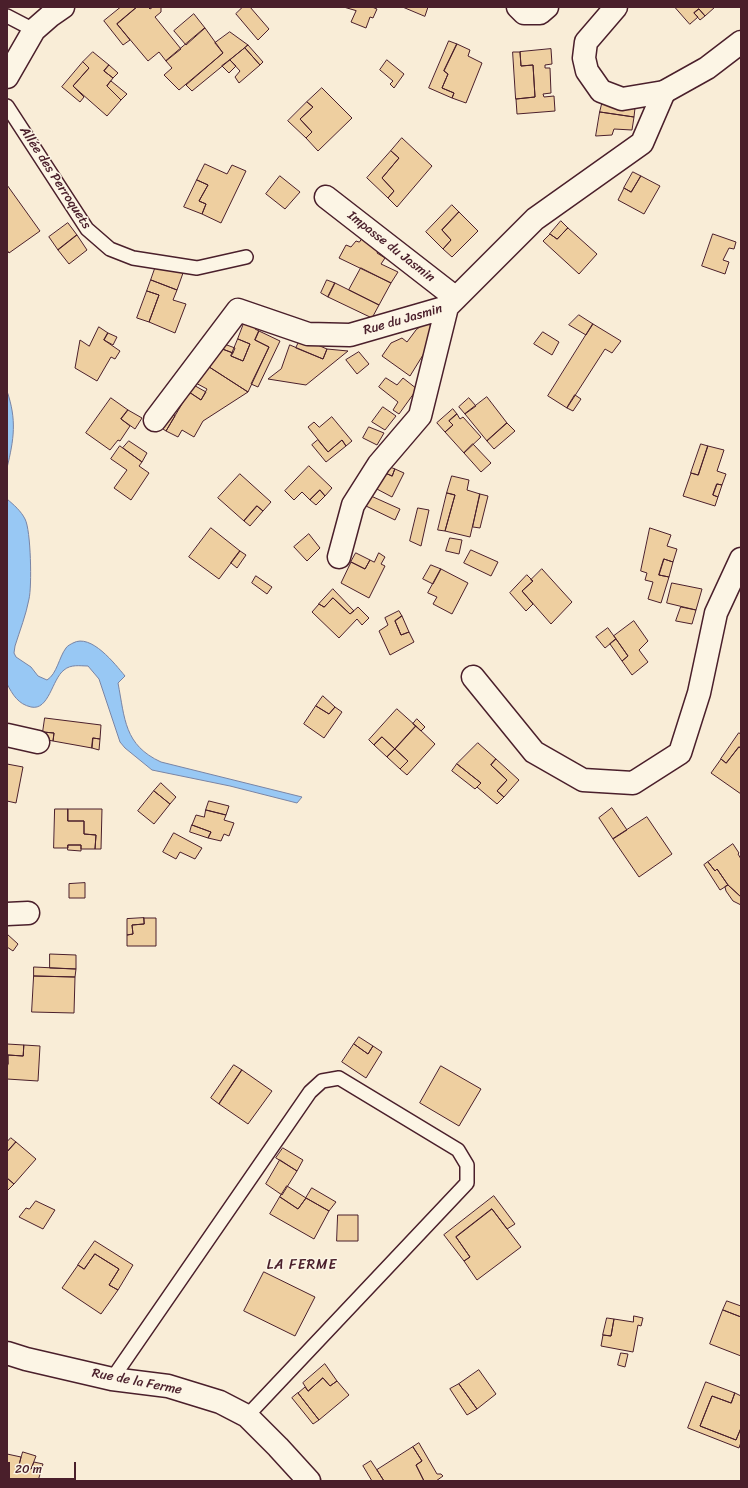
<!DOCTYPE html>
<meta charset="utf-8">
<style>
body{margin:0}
#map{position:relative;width:748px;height:1488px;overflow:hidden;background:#f9edd7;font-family:Sriracha,sans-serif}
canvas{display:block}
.frame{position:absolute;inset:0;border:8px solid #4a1f2b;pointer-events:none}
.scale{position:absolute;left:8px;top:1462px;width:68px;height:18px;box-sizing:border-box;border:2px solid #4a1f2b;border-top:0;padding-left:5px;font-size:12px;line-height:14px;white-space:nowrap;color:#4a1f2b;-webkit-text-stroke:3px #fcf5e5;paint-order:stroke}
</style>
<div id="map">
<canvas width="748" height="1488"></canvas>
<div class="frame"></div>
<div class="scale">20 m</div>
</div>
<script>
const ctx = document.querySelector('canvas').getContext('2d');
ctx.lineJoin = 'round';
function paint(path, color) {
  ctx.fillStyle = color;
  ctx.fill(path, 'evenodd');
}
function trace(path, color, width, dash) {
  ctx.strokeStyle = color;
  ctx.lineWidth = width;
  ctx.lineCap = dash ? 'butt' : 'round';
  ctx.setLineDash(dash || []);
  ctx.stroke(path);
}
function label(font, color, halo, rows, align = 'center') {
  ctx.font = font + ' Sriracha,sans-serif';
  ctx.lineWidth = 3;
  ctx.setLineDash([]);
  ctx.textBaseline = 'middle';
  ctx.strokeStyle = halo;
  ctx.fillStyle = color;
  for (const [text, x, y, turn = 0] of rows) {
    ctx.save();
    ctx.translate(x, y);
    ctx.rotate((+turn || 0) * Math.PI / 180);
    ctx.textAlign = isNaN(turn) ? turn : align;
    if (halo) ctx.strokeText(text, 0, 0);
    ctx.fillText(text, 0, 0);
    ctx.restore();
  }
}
const water = new Path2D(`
 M7 391C17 420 14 439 7 468Z
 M7 499C14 505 21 511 25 519 31 530 32 587 29 599 26 615 20 630 15 646L14 653 16 657 31 667 38 676 47 680C57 674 59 657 66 648 67 646 71 644 73 643 91 633 115 664 125 676L118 683C125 719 124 745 161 762L302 797 297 803 230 786 152 770 125 748 120 742 99 679 88 666C80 666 71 664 64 670 52 679 49 711 31 707 18 704 13 695 7 684Z`);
paint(water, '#98c8f4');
trace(water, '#7984a4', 1);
const building = new Path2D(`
 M121 7H137L117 24 130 40 123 45 104 21Z
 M137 7H148L150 9 153 7H161V12L155 17 181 49 166 61 159 52 148 61 117 24Z
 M243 7H250L269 29 258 40 236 14Z
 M344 7H372L377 9 373 18 370 17 366 28 351 22 356 11Z
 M403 7H428L425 16Z
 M675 7H715L705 16 699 9 694 13 698 17 690 24Z
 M699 9 705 16 700 20 694 13Z
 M194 14 205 28 186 45 174 31Z
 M205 28 223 53 179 90 164 75 172 68 166 61Z
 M230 32 248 45 192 91 186 85 223 53 215 43Z
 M449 41 457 44 444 71 448 74 442 88 454 93 452 98 429 88Z
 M457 44 470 50 468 56 482 63 466 103 452 98 454 93 442 88 448 74 444 71Z
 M248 45 263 62 260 65 245 48Z
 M245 48 260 65 239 83 235 77 240 71 230 60Z
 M551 49 552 64 545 65V68H550L551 93 543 94 544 97 554 96 555 111 517 114 516 99 535 97 533 65 521 66 520 52Z
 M93 52 109 65 104 71 113 78 107 86 121 100 107 116 73 86 89 68 83 62Z
 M513 52H520L521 66 533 65 535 97 516 99Z
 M230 60 236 66 229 73 222 66Z
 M387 60 404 74 394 88 390 84 393 81 380 70Z
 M83 62 89 68 73 86 84 97 80 102 62 87Z
 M109 65 118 73 113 78 104 71Z
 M111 81 127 94 121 100 107 86Z
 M322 88 352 118 318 151 306 138 312 132 300 119 313 107 307 102Z
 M307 102 313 107 300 119 312 132 306 138 288 121Z
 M602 104 635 108 634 117 600 112Z
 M600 112 634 117 632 130 614 129 612 135 596 136Z
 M402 138 432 166 397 207 388 198 394 191 382 178 399 158 391 151Z
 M391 151 399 158 382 178 394 191 388 198 367 178Z
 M205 164 227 174 232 165 246 171 221 223 202 214 206 204 199 201 208 185 197 180Z
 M633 172 641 176 631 192 624 188Z
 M280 176 300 192 285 209 266 194Z
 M641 176 660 186 644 214 618 200 624 188 631 192Z
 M197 180 208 185 199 201 206 204 202 214 184 207Z
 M7 185 40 231 9 253 7 250Z
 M452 205 459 212 442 230 451 240 443 249 426 232Z
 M459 212 478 231 452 257 443 249 451 240 442 230Z
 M561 221 568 228 557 239 550 234Z
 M68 223 77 235 58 250 49 237Z
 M568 228 597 254 579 274 543 241 550 234 557 239Z
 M713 234 736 242 734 249 729 248 723 260 729 262 725 274 702 266Z
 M77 235 87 250 69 264 58 250Z
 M365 235 382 243 377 253 385 258 381 264 398 272 391 283 339 258 346 245 351 247 356 241 359 242Z
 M157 263 183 273 177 290 151 280Z
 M361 268 391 283 379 305 349 290Z
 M151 280 177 290 173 300 186 304 175 333 149 322 159 295 147 291Z
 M327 280 335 283 328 297 321 293Z
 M335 283 379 305 372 318 328 297Z
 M147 291 159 295 149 322 137 318Z
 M579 315 593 324 586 335 569 325Z
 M246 318 258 324 255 329 259 331 255 340 269 347 248 392 203 363 217 347 233 353 231 356 243 361 250 344 238 339Z
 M428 321 436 325 431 342 410 376 382 356 391 343 402 338 407 342 416 330Z
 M593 324 621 341 612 353 605 349 567 408 548 396Z
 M99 327 108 333 104 340 120 351 115 359 111 357 97 381 75 368 80 340 89 346Z
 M259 331 280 341 258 387 251 384 269 347 255 340Z
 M543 332 559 342 552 355 534 344Z
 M108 333 117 337 113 345 104 340Z
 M301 338 327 349 323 359 296 348Z
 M238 339 250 344 243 361 231 356Z
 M216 341 235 348 233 353 217 347Z
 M290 345 323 359 327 349 348 351 306 385 268 379 281 369Z
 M359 352 369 364 357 374 346 360Z
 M203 363 248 392 203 421 194 437 182 430 178 437 166 431 189 392 201 400 207 389 192 381Z
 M386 378 397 385 403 378 417 389 399 414 393 410 398 402 379 387Z
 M190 383 206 392 201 400 186 390Z
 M575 395 581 399 573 411 567 408Z
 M487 397 507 423 487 441 465 414Z
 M111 398 128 410 121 419 130 426 120 441 118 440 110 450 86 433Z
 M469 398 476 406 465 414 459 407Z
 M383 407 396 416 385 430 372 422Z
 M453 409 457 414 449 421 453 425 445 432 437 423Z
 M128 410 142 418 135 429 121 419Z
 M172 414 175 416 166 431 163 429Z
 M457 414 460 419 463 417 481 437 464 453 445 432 453 425 449 421Z
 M332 417 352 441 346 446 342 440 328 452 308 427 314 422 319 427Z
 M507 423 515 431 494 449 487 441Z
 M369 427 384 433 377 445 363 438Z
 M318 440 328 452 342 440 346 446 326 462 312 445Z
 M129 441 147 453 142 462 123 448Z
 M473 444 491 463 481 472 464 453Z
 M701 444 708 446 698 475 691 473Z
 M120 446 142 462 139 466 149 473 131 500 114 488 127 470 111 459Z
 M708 446 724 450 717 471 726 474 722 485 717 484 713 495 718 497 715 506 683 496 691 473 698 475Z
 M385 465 395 469 392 476 383 472Z
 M309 466 332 488 325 496 320 490 310 500 302 492 294 500 285 491Z
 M395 469 404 473 392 497 375 488 383 472 392 476Z
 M240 474 271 502 263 511 257 506 244 521 218 498Z
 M452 476 469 480 467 490 480 494 470 537 445 531 455 495 447 493Z
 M717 484 722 485 718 497 713 495Z
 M320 490 325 496 316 505 310 500Z
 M447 493 455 495 445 531 438 530Z
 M480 494 488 496 480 528 473 527Z
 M371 496 400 509 395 520 366 506Z
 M257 506 263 511 250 526 244 521Z
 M418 508 429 510 421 546 410 541Z
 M211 528 240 551 219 579 189 557Z
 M650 528 671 535 667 546 677 549 673 562 664 559 659 575 669 577 661 603 648 599 653 582 645 580 647 573 641 571Z
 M309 534 320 548 307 561 294 547Z
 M450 538 462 540 459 554 446 551Z
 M471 550 498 562 491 576 464 563Z
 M240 551 246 555 237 568 231 563Z
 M356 553 370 560 365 569 351 562Z
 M379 553 385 557 381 564 385 566 369 598 341 583 351 562 365 569 370 560 374 562Z
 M664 559 673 562 669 577 659 575Z
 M431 565 441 569 433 584 423 579Z
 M441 569 468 583 452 614 433 604 437 597 428 593Z
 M542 569 572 602 551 624 522 591 533 581 531 580Z
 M527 575 533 581 522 591 533 604 526 611 510 593Z
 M256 576 272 587 267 594 252 583Z
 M672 583 702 589 696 610 667 603Z
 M333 589 354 611 350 614 333 598 324 607 319 604Z
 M333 598 350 614 358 607 369 618 362 625 357 619 339 638 312 612 319 604 324 607Z
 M681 607 696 610 692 624 676 621Z
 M399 611 402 616 395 621 401 635 409 632 414 642 390 655 379 631 388 625 385 618Z
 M402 616 409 632 401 635 395 621Z
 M634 621 648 641 639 650 648 662 632 675 622 661 628 656 614 636Z
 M608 628 616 639 605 648 596 637Z
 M616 639 628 656 622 661 610 644Z
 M323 696 335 707 329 714 316 706Z
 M316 706 329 714 335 707 342 712 324 738 304 724Z
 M397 709 416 726 395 749 382 737 374 745 369 740Z
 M45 718 101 725 100 739 93 738 92 748 53 741 54 733 43 732Z
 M417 719 425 727 421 731 413 724Z
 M416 726 435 744 407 775 400 769 408 761 395 749Z
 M43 732 54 733 53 741 43 739Z
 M739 733 741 734V748L739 747 726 763 721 759Z
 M382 737 395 749 387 757 374 745Z
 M93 738 100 739 99 750 92 748Z
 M478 743 496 759 491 765 507 780 497 791 504 797 497 804 477 787 481 783 457 764Z
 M739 747 741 748V794L711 773 721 759 726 763Z
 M395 749 408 761 400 769 387 757Z
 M496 759 519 780 504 797 497 791 507 780 491 765Z
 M7 764 23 767 16 803 7 801Z
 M457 764 481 783 475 789 452 771Z
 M161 783 176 797 170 804 154 791Z
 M154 791 170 804 154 824 138 811Z
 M209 801 229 806 226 815 206 810Z
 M612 808 627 830 613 839 599 818Z
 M55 809H68V821H84V834L96 835 95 849H81V845H68V848H54Z
 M68 809H102L101 849H95L96 835 84 834V821H68Z
 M206 810 226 815 224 820 234 823 229 836 224 834 221 841 208 838 211 832 192 825 196 815 204 817Z
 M647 817 672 854 639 877 613 839Z
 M192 825 211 832 208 838 190 832Z
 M174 833 202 848 195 859 180 852 176 859 163 852Z
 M733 844 739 853 738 854 741 859V897L728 885 717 869 715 871 708 862Z
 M68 845H81V851L68 850Z
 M708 862 715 871 717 869 728 885 720 890 704 865Z
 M85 883V898H69V884Z
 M728 885 741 897V905L733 901 726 891 725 887Z
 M144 918V924L132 925 133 934 127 935V919Z
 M144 918H156V946H127V935L133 934 132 925 144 924Z
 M7 934 18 944 13 951 7 947Z
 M50 954 76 955V969L50 968Z
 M34 967 76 969 75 977 34 976Z
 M34 976 75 977 74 1013 32 1012Z
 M359 1037 373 1046 368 1054 354 1044Z
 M7 1044 24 1045 23 1056 8 1055V1064Z
 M354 1044 368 1054 373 1046 382 1052 366 1078 342 1062Z
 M24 1045 40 1046 38 1081 7 1079 8 1055 23 1056Z
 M234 1065 242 1070 219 1104 211 1098Z
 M441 1066 481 1089 459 1126 420 1103Z
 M242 1070 272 1091 248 1124 219 1104Z
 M11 1138 16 1142 7 1152V1142Z
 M16 1142 36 1159 14 1184 7 1178V1152Z
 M283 1148 303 1160 297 1171 276 1158Z
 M280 1160 297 1171 282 1195 266 1184Z
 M7 1178 14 1184 7 1191Z
 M287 1186 306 1198 298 1209 280 1197Z
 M312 1188 336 1202 329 1211 306 1198Z
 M494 1196 515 1224 507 1229 492 1209 456 1237 470 1257 464 1261 444 1235Z
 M280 1197 298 1209 306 1198 329 1211 314 1239 270 1214Z
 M36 1201 55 1210 43 1229 19 1217 26 1208 29 1209Z
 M492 1209 521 1247 477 1280 464 1261 470 1257 456 1237Z
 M338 1215H358V1241H337Z
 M95 1241 133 1265 118 1290 109 1285 119 1269 95 1254 84 1269 78 1265Z
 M95 1254 119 1269 109 1285 118 1290 101 1314 62 1288 78 1265 84 1269Z
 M264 1272 315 1297 295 1336 244 1311Z
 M727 1301 741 1306V1317L723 1310Z
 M723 1310 741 1317V1356L710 1344Z
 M634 1316 643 1318 641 1326 638 1325 633 1352 601 1346 603 1335 611 1336 614 1319 633 1322Z
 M607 1318 614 1319 611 1336 603 1335Z
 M621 1353 628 1354 625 1367 618 1365Z
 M325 1364 337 1381 330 1386 323 1378 308 1391 303 1383Z
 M479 1370 496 1394 477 1409 459 1384Z
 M323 1378 330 1386 337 1381 349 1395 319 1420 298 1393 305 1387 308 1391Z
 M706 1382 735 1393 731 1403 712 1396 700 1426 736 1440 741 1428V1442L739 1448 688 1428Z
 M459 1384 477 1409 467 1415 450 1389Z
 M298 1393 319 1420 313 1424 292 1398Z
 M735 1393 741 1396V1428L736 1440 700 1426 712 1396 731 1403Z
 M419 1443 437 1474H441L443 1476 436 1481H424L416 1465 422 1461 413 1447Z
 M413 1447 422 1461 416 1465 424 1481H384L377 1470Z
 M23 1452 36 1456 31 1469 19 1466Z
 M7 1454 21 1457 19 1466 31 1469 34 1462 43 1464 38 1481H7Z
 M371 1461 377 1470 384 1481H372L363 1466Z`);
paint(building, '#eecfa0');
trace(building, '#4a1f2b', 1);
const lane = new Path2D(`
 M7 16 34 30
 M7 106 87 229 110 249 133 258 197 268 246 257
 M112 1379 310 1092 322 1081 339 1078 458 1150 467 1165V1183L247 1416`);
const street = new Path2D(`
 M7 77 34 30 50 16 63 7
 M326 197 456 298
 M155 420 238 310 308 334 350 335 447 307 535 219 642 143 664 92
 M339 557 353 505 379 464 420 416 447 307
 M473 677 534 752 583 780 633 783 680 753 699 693 716 613 741 559
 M7 735 38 742
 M7 914 28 913
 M7 1353 26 1359 112 1379 168 1386 220 1402 247 1416 278 1447 309 1481`);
const secondary = new Path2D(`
 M518 7 524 13H540L547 7
 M616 7 586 42 584 58 587 71 601 91 622 99 664 92 707 68 741 42`);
trace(lane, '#4a1f2b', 16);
trace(street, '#4a1f2b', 25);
trace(secondary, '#4a1f2b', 25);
trace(lane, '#fcf5e5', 13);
trace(street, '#fcf5e5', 22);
trace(secondary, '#fcf5e5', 22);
label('13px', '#4a1f2b', '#fcf5e5', [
 ["Allée des Perroquets",55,178,57],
 ["Impasse du Jasmin",391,247,38],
 ["Rue du Jasmin",403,320,-16],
 ["Rue de la Ferme",137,1382,11]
]);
ctx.letterSpacing = '1px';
label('14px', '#4a1f2b', '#fcf5e5', [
 ["LA FERME",302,1265]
]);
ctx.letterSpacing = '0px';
</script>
